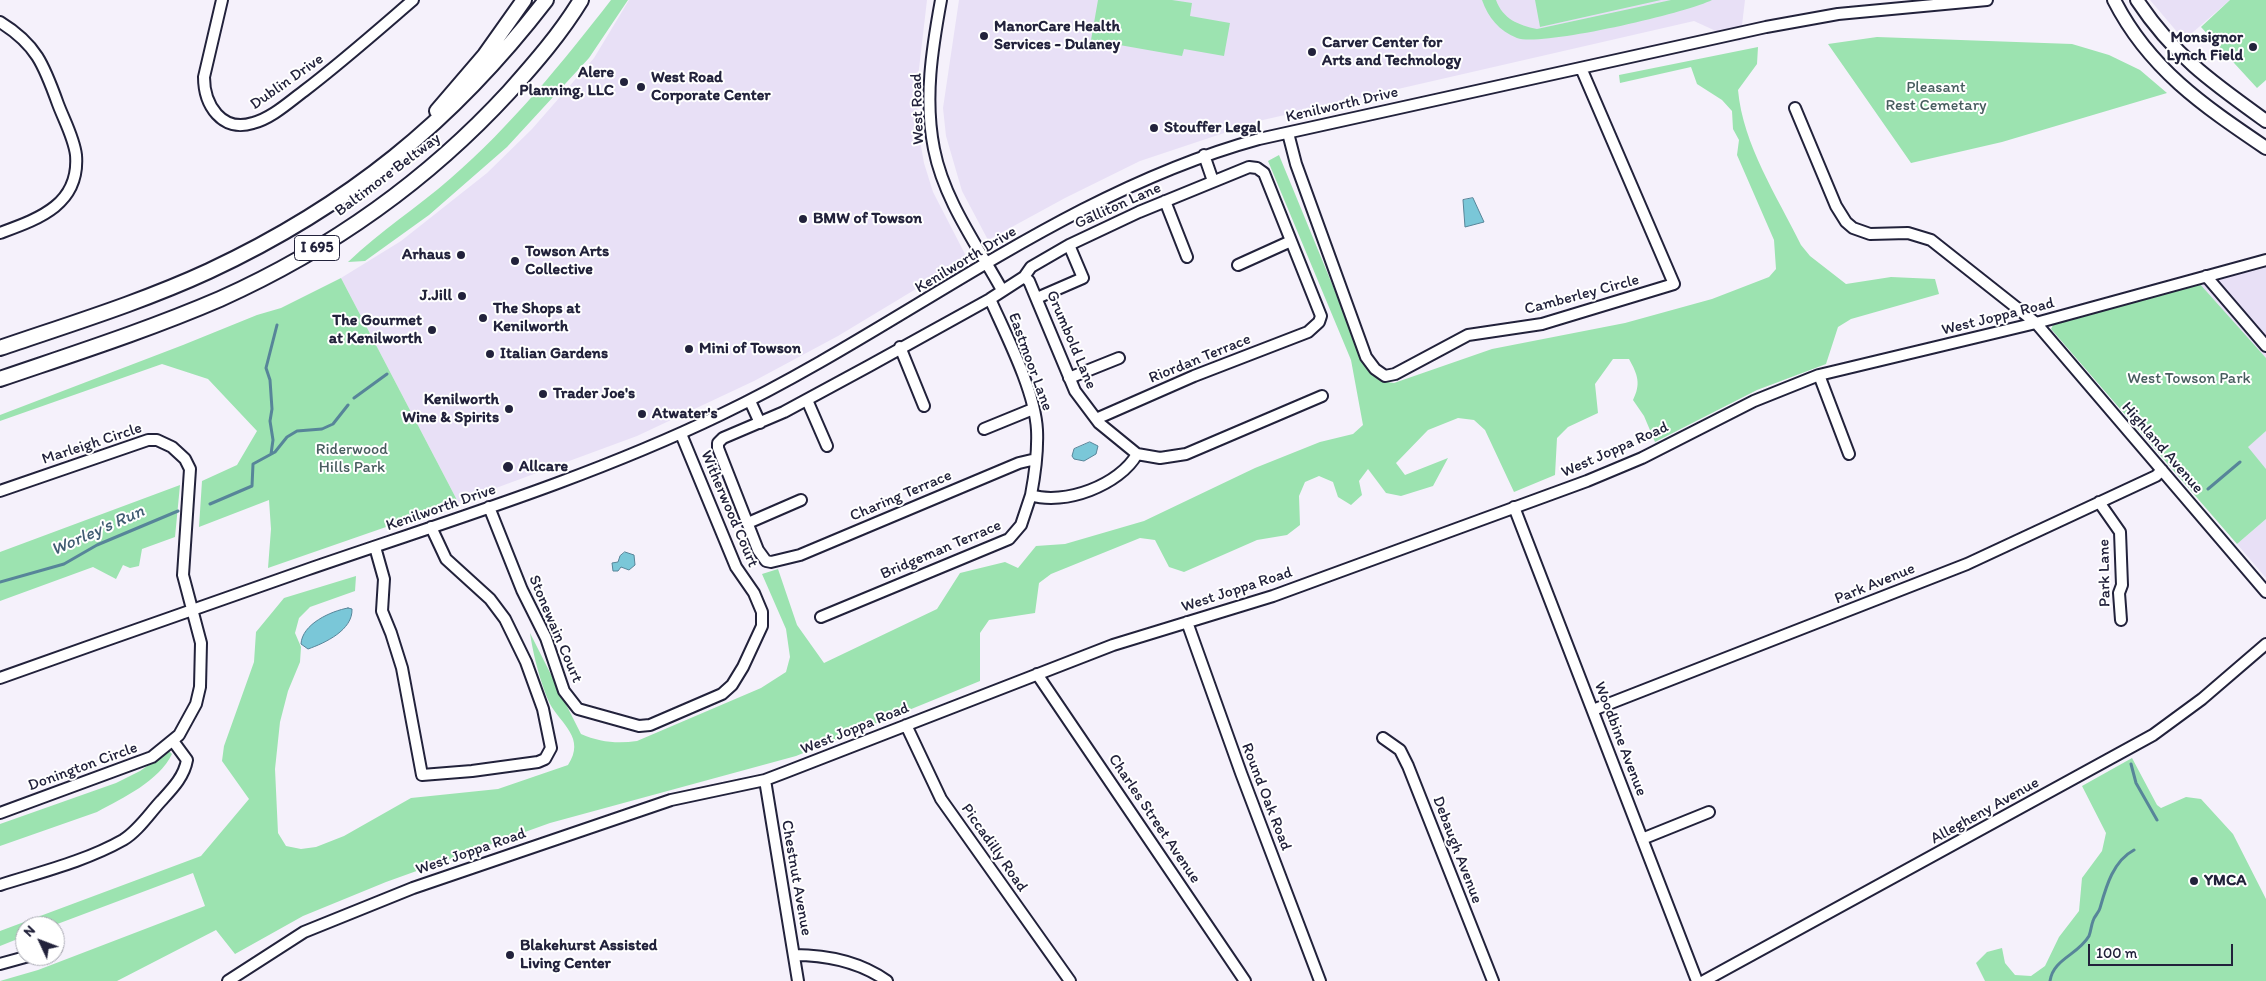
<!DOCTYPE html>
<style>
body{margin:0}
#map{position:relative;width:2266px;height:981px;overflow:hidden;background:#f5f1fb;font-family:Itim,sans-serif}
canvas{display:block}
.north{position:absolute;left:15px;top:916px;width:50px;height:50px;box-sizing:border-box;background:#fff;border:1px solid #a7a7b1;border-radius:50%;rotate:313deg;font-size:14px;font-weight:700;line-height:20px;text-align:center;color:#22223b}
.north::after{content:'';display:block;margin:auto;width:18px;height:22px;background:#22223b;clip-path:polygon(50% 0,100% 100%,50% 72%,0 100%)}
.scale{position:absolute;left:2088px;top:944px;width:145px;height:22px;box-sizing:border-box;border:2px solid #22223b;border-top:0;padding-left:6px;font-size:15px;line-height:18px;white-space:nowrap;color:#22223b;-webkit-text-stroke:4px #fff;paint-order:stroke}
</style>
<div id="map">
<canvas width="2266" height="981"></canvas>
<div class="north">N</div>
<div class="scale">100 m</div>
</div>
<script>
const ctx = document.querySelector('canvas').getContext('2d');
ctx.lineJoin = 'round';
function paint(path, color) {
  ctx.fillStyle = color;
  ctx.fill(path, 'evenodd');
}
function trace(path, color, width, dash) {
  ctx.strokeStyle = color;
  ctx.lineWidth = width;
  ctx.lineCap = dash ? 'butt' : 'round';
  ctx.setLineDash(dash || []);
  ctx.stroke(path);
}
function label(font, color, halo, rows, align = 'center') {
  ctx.font = font + ' Itim,sans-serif';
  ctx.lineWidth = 4;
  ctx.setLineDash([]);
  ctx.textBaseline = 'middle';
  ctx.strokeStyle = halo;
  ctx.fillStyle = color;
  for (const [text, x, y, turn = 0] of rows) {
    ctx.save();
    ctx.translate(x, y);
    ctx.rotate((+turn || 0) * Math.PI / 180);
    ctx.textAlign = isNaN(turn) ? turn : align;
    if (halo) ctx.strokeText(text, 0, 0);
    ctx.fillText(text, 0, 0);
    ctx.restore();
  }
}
paint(new Path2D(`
 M629 0H927L917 86 918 129 924 163 933 192 966 256 964 260 838 336 754 381 637 436 458 502 341 278 401 241 487 173 532 129 594 58Z
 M959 0H1745L1740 42 1694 21 1263 120 1140 161 1065 198 988 240 962 191 946 136 943 108Z
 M2150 0H2230L2184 40Z
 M2266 267V358L2199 283Z
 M2266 431V469L2247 447Z
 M2266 519V578L2237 544Z`), '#e8e0f6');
paint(new Path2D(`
 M611 0H628L589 58 507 147 429 215 365 261 348 262C380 231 418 207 451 178 510 127 563 62 611 0Z
 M1098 0H1172L1192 3 1190 16 1230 23 1224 56 1184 49 1182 56 1091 40Z
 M1482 0H1496C1503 19 1518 25 1537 29L1671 0H1712C1686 13 1542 47 1517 38 1499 31 1488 17 1482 0Z
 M1535 0H1661L1540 27Z
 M2230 0H2266V80L2257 88 2201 27Z
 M1877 37 2072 44 2109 55 2140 70 2167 93 2002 142 1911 163 1828 44Z
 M1758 47 1757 64 1738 90C1743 145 1777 196 1801 245L1810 256 1846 284 1891 277 1935 279 1939 294 1851 319 1838 327 1826 364 1757 390 1655 442 1644 416 1633 400C1641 384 1638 375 1629 359H1613L1595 384 1598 413 1568 427 1557 438 1555 475 1514 492 1485 430 1474 420 1458 418 1428 430 1396 463 1405 475 1448 458 1433 486 1401 496 1386 493 1368 469 1359 481 1362 495 1351 505 1338 497 1333 482 1319 476 1305 482 1299 496 1300 525 1287 535 1257 540 1184 572 1169 567 1155 540 1140 538 1051 574 1039 583 1035 613 989 620 980 633V681L796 756 550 823 386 882 303 916 235 954 216 930 117 981H0L38 970 205 906 193 873 52 926H25V936L0 946V931L201 856 249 799 222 761 224 746 254 662 256 632 284 598 356 576 355 591 310 607 299 618 295 633 301 647 300 662 288 691 280 722 275 769 278 833 286 846 301 849 316 847 344 836 411 798 498 789 568 765C586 738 561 724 550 704 541 685 533 654 530 633L581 734C599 742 617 744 637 741L761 688 786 672 790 657 786 629 762 574 778 569 797 625 824 663 937 609 960 573 1005 562 1018 568 1036 546 1065 544 1144 521 1255 468 1320 442 1353 434 1363 425 1351 360 1268 161 1279 155 1362 357C1370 374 1374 380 1394 383L1492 349 1625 323 1712 299 1769 277 1776 269 1774 240 1737 155 1739 140 1733 129 1732 111 1722 100 1697 84 1691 67 1620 83 1619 75Z
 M341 278 458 502 268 568 271 529 269 500 199 527 202 481 237 465 257 431 208 379 162 364 0 421V415L183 345 257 315 281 308Z
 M2199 283 2266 358V431L2248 447 2266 469V519L2237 544 2051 329 2053 325Z
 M180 485 175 537 142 549 139 566 130 568 123 565 116 579 93 567 0 601V552Z
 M169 751 172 754C159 781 123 798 97 812L0 846V824L116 783 140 771Z
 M2132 758 2157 805 2161 808 2186 797 2201 799 2233 834 2266 899V981H1985L1976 963 1987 952 2002 948 2005 963 2015 975 2031 976 2045 966 2059 937 2079 911 2082 878 2102 851 2106 833 2082 786Z`), '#9ce3b0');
const water = new Path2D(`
 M1473 198 1484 222 1465 227 1463 200Z
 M1090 442 1098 446 1096 454 1084 461 1074 459 1072 456 1074 449Z
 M625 552 634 555 635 565 629 570 621 567 618 571H613L612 563 618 562 620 556Z
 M348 608 352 609C353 630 325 643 308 649L301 644C302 624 331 611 348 608Z`);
paint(water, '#7ac7d8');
trace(water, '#578599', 1);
trace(new Path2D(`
 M354 398 387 374
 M271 454 273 440 270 421 272 409 270 380 266 368 277 325
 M2208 489 2240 462
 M210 504 252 486 253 464 275 452 287 437 297 431 322 429 333 424 348 405
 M0 582 64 564 97 545 178 511
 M2131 764 2136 783 2157 820
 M2050 981C2053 959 2078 955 2089 936 2091 931 2091 926 2093 921 2094 916 2099 913 2100 908 2106 887 2113 861 2134 850`), '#578599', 3);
const minor = new Path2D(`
 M222 0 204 77C204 105 222 133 253 123 272 118 289 102 304 91 342 62 377 31 413 0
 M941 0C932 49 924 99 934 149 944 200 977 245 1002 290
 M0 22C36 44 44 65 58 104 64 120 74 138 76 155 80 205 38 219 0 233
 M1795 108 1836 206 1846 222 1853 228 1870 234 1908 233 1931 240 2036 323 2266 592
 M1288 133 1296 164 1366 357 1375 369 1385 376 1395 374 1468 335 1542 324 1674 284 1581 68
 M1204 155 1213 181
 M1165 201 1187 257
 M1238 265 1291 241
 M2206 276 2266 346
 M1024 277 1029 281 1075 391 1099 423 1137 454 1160 458 1186 454 1322 396
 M1037 298 1083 278 1069 245
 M990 299C1006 335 1035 391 1037 430 1038 452 1035 474 1031 495
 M900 347 924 406
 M1819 375 1849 454
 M1069 378 1119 358
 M807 400 827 446
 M750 401 760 423
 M984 429 1033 409
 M1036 459 1019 463 800 555 771 562 766 561 758 550 718 448V443L723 438 784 412 869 366 990 299 1024 277 1031 267 1069 245 1139 212 1249 167 1257 168 1264 173 1321 316 1319 322 1308 332 1194 376 1096 419
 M0 491 148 440H157L172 447 185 459 190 469 183 575 201 643 200 687 196 704 179 735 152 757 0 813
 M2099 502 2120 532 2122 585 2119 593 2121 620
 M489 507 522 590 546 638 564 691 578 709 639 726 650 725 722 694 732 685 743 667 762 626V612L754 593 736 567 681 434
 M1514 507 1697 981
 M748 523 801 500
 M375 547 384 579 382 611 391 633 402 668 422 775 472 771 538 762 545 759 551 748 543 709 526 662 505 619 490 599 446 559 431 527
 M821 617 1009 539 1021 525 1031 495C1064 506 1120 485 1137 454
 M1187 622 1241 773 1320 981
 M1037 674 1245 981
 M0 678C102 642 204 605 306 570 445 522 587 479 720 415 902 328 1062 193 1259 139L1766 27 1838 14 1987 0
 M1593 710 1967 564 2156 476 2162 470
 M906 725 941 799 1070 981
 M1383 738 1400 750 1408 766 1493 981
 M765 780 798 981
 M1642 839 1709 812
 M0 885C41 872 86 861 123 840 138 831 149 814 161 801 172 789 184 777 187 760L173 741
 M55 948H56
 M794 955C826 955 860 962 887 981
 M0 964 29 956
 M228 981 304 932 413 888 671 800 765 780 786 772 1113 645 1273 596 1587 481 1642 458 1754 401 1819 375 2036 323 2266 260
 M1704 981 2153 735 2202 699 2266 644`);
const major = new Path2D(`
 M2114 0C2149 69 2204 106 2266 148
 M2137 0C2174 56 2213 83 2266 121`);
const highway = new Path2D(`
 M437 111 485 55 524 0
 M0 348C70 324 142 302 209 271 348 206 452 122 546 0
 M0 379C73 354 148 330 220 299 329 250 428 180 509 92 535 63 561 33 581 0`);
trace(minor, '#22223b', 14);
trace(major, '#22223b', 16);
trace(highway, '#22223b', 18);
trace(minor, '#fff', 10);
trace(major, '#fff', 12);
trace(highway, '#fff', 14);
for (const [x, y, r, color] of [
 [984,36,5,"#22223b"],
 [2253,47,5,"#22223b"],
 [1312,52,5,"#22223b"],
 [624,82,5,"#22223b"],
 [641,87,5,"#22223b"],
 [1154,128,5,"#22223b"],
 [803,219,5,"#22223b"],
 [461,255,5,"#22223b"],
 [515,261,5,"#22223b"],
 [462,296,5,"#22223b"],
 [483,318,5,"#22223b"],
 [432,330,5,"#22223b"],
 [689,349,5,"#22223b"],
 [490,354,5,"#22223b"],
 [543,394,5,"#22223b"],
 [509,409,5,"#22223b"],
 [642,414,5,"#22223b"],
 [508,467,6,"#22223b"],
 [2194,881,5,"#22223b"],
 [510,955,5,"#22223b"]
]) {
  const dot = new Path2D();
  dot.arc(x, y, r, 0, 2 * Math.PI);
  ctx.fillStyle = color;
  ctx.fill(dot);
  trace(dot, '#fff', 2);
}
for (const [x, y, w] of [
 [317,248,45]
]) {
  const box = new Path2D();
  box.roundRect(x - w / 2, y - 12.5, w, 25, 4);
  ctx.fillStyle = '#fff';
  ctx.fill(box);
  trace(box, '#22223b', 1);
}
label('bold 15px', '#22223b', null, [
 ["I 695",317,248]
]);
label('bold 16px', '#22223b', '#fff', [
 ["ManorCare Health",994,27],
 ["Services - Dulaney",994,45],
 ["Monsignor",2243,38,"right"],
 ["Lynch Field",2243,56,"right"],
 ["Carver Center for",1322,43],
 ["Arts and Technology",1322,61],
 ["Alere",614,73,"right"],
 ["Planning, LLC",614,91,"right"],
 ["West Road",651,78],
 ["Corporate Center",651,96],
 ["Stouffer Legal",1164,128],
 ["BMW of Towson",813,219],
 ["Towson Arts",525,252],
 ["Collective",525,270],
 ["Arhaus",451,255,"right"],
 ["J.Jill",452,296,"right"],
 ["The Shops at",493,309],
 ["Kenilworth",493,327],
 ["The Gourmet",422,321,"right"],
 ["at Kenilworth",422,339,"right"],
 ["Mini of Towson",699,349],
 ["Italian Gardens",500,354],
 ["Trader Joe's",553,394],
 ["Kenilworth",499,400,"right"],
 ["Wine & Spirits",499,418,"right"],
 ["Atwater's",652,414],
 ["Allcare",519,467],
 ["YMCA",2204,881],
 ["Blakehurst Assisted",520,946],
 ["Living Center",520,964]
], 'left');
label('16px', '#22223b', '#fff', [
 ["Dublin Drive",287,82,-35],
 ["Kenilworth Drive",1342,105,-13],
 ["West Road",918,109,-92],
 ["Baltimore Beltway",388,175,-37],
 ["Galliton Lane",1118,206,-24],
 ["Kenilworth Drive",966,260,-31],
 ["Camberley Circle",1582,295,-15],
 ["West Joppa Road",1998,317,-14],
 ["Grumbold Lane",1071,340,67],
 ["Riordan Terrace",1200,359,-22],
 ["Eastmoor Lane",1030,362,70],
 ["Marleigh Circle",92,444,-18],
 ["Highland Avenue",2162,448,49],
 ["West Joppa Road",1615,450,-24],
 ["Charing Terrace",901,496,-23],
 ["Kenilworth Drive",441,508,-19],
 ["Witherwood Court",729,509,67],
 ["Bridgeman Terrace",941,550,-23],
 ["Park Lane",2105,573,-91],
 ["Park Avenue",1875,584,-22],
 ["West Joppa Road",1237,590,-18],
 ["Stonewain Court",555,629,67],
 ["West Joppa Road",855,729,-22],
 ["Woodbine Avenue",1620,739,69],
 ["Donington Circle",83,767,-20],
 ["Round Oak Road",1266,797,69],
 ["Allegheny Avenue",1985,811,-29],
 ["Charles Street Avenue",1154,819,56],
 ["Piccadilly Road",994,848,55],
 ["Debaugh Avenue",1457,850,69],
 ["West Joppa Road",471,852,-19],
 ["Chestnut Avenue",796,878,80]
]);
label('16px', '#475c5e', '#fff', [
 ["Pleasant",1936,88],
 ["Rest Cemetary",1936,106],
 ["West Towson Park",2189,379],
 ["Riderwood",352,450],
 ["Hills Park",352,468]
]);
label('italic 18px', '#415c72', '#fff', [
 ["Worley's Run",98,531,-24]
]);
</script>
